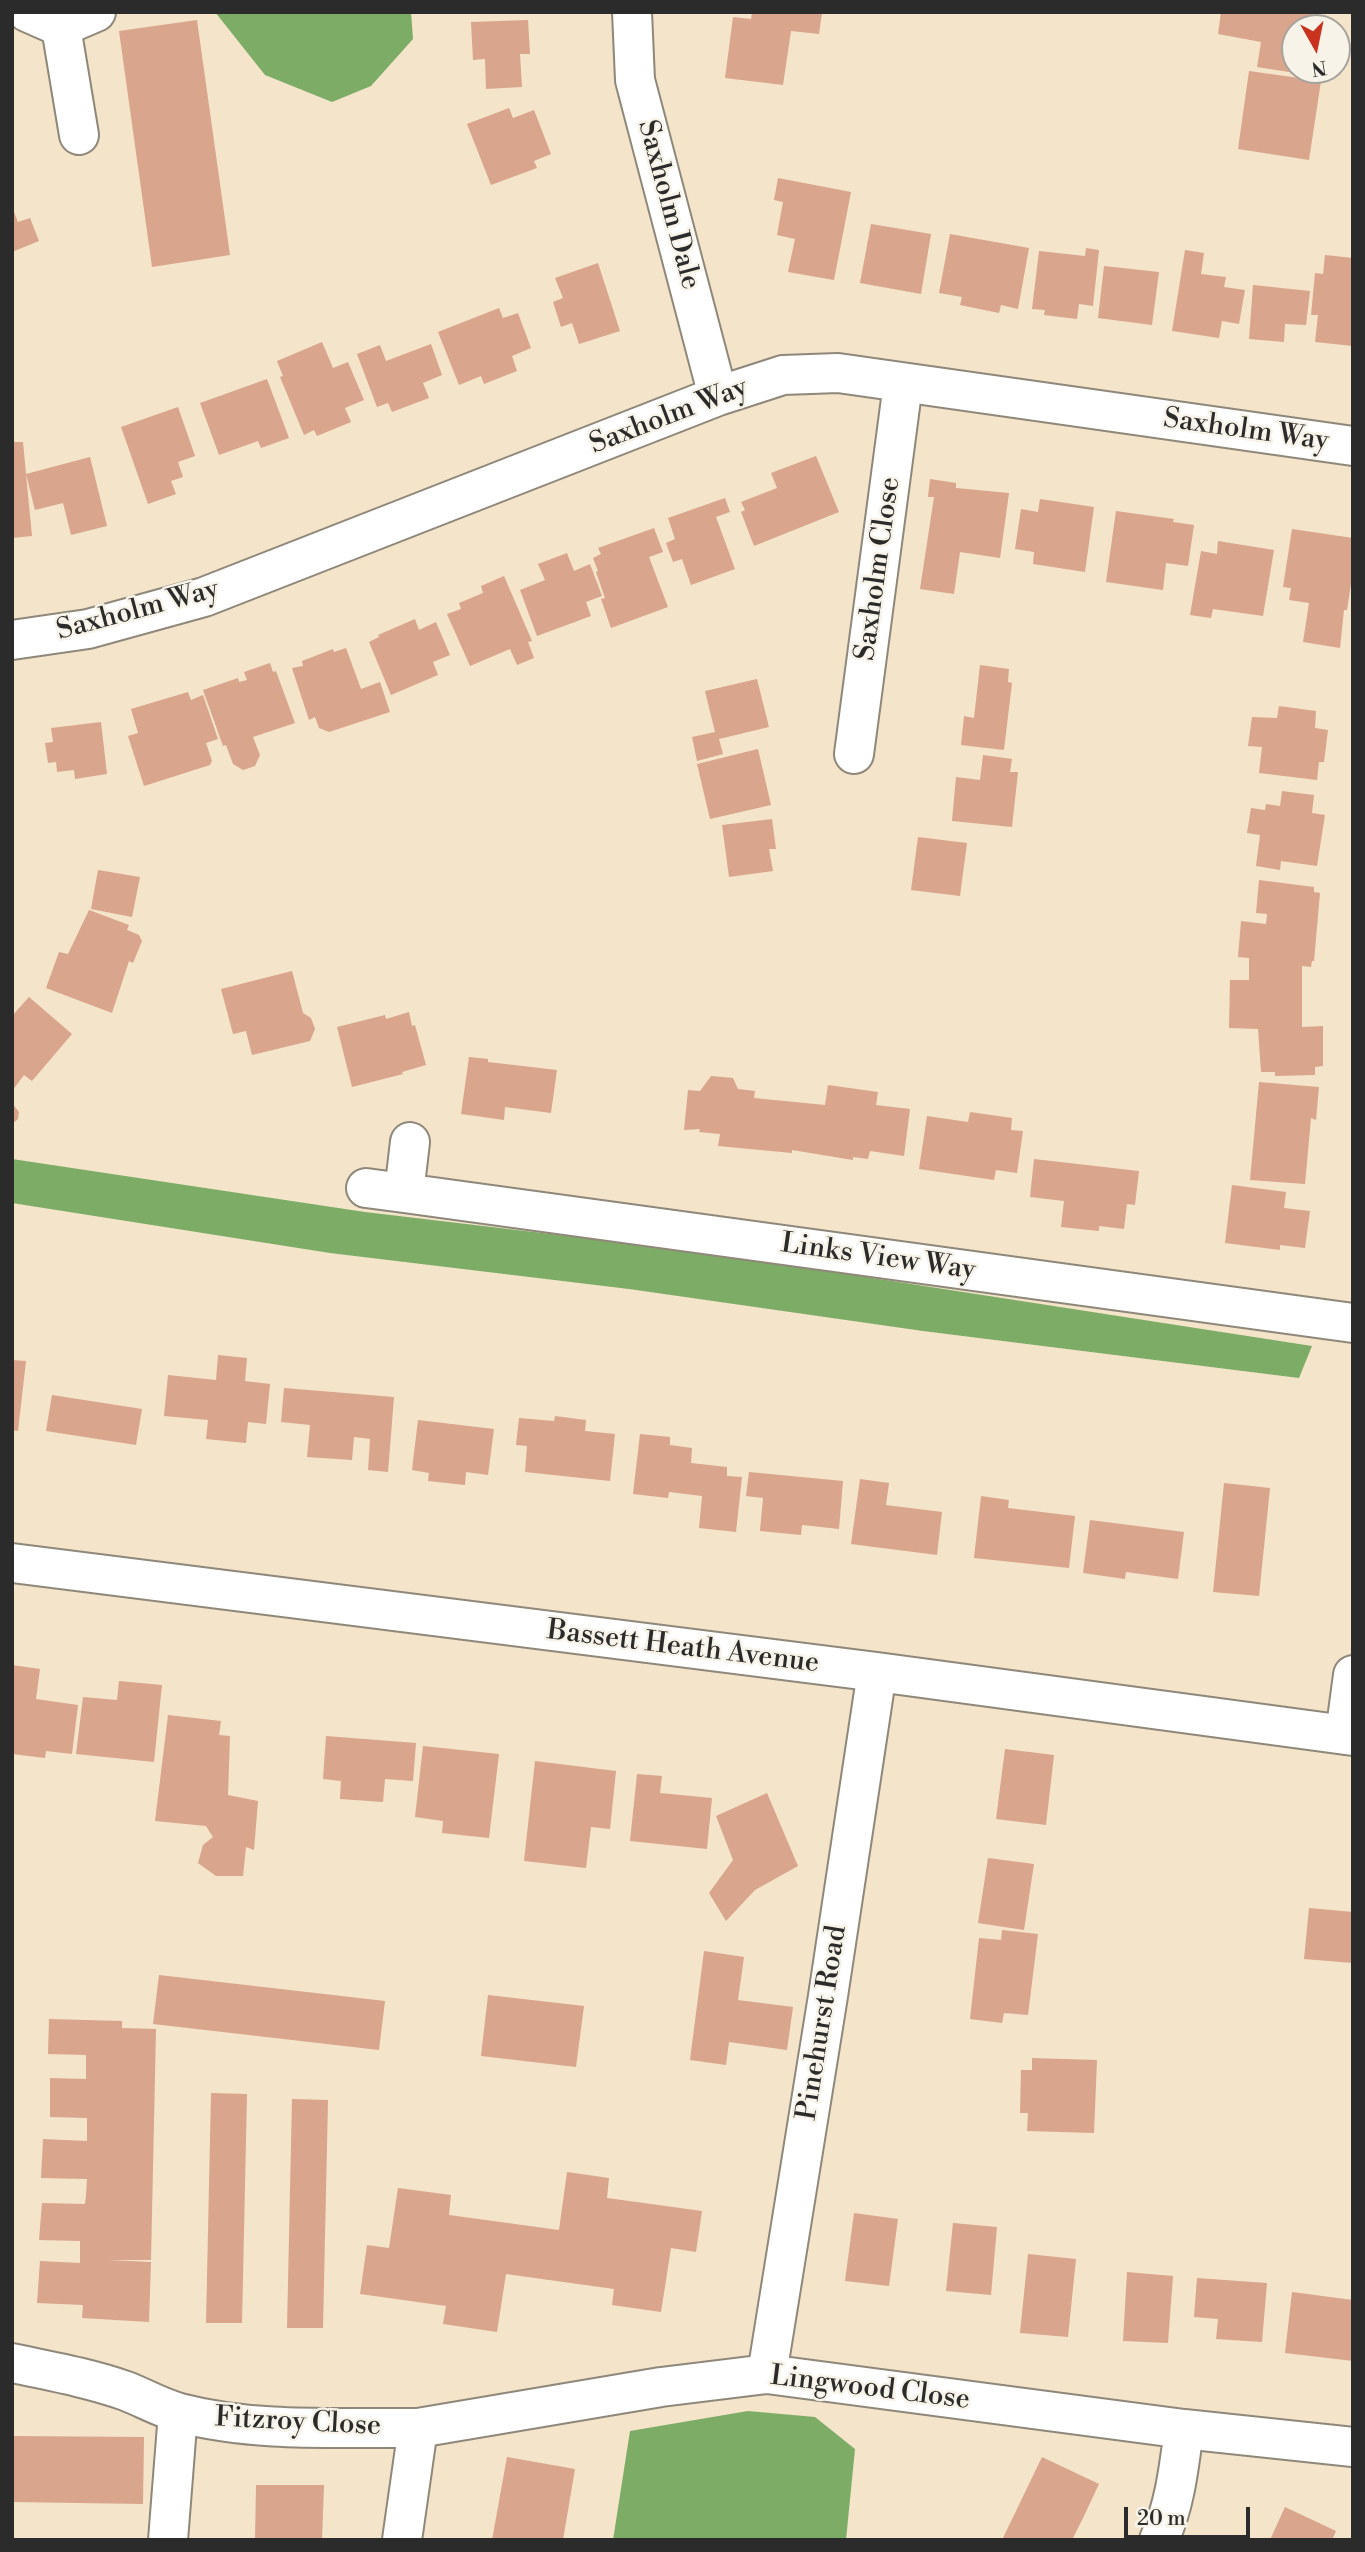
<!DOCTYPE html>
<style>
body{margin:0}
#map{position:relative;width:1365px;height:2552px;overflow:hidden;background:#f3e4ca;font-family:"Libre Bodoni",serif}
canvas{display:block}
.frame{position:absolute;inset:0;border:14px solid #2b2b2b;pointer-events:none}
.north{position:absolute;left:1281px;top:14px;width:70px;height:70px;box-sizing:border-box;background:#f7f3e8;border:2px solid #a5a39c;border-radius:50%;rotate:171deg;font-size:19px;font-weight:700;line-height:28px;text-align:center;color:#2b2b2b}
.north::after{content:'';display:block;margin:auto;width:24px;height:32px;background:#c8321e;clip-path:polygon(50% 0,100% 100%,50% 72%,0 100%)}
.scale{position:absolute;left:1124px;top:2507px;width:126px;height:32px;box-sizing:border-box;border:4px solid #2b2b2b;border-top:0;padding-left:9px;font-size:21px;line-height:24px;white-space:nowrap;color:#2b2b2b;-webkit-text-stroke:5px #f7f3e8;paint-order:stroke}
</style>
<div id="map">
<canvas width="1365" height="2552"></canvas>
<div class="frame"></div>
<div class="north">N</div>
<div class="scale">20 m</div>
</div>
<script>
const ctx = document.querySelector('canvas').getContext('2d');
ctx.lineJoin = 'round';
function paint(path, color) {
  ctx.fillStyle = color;
  ctx.fill(path, 'evenodd');
}
function trace(path, color, width, dash) {
  ctx.strokeStyle = color;
  ctx.lineWidth = width;
  ctx.lineCap = dash ? 'butt' : 'round';
  ctx.setLineDash(dash || []);
  ctx.stroke(path);
}
function label(font, color, halo, rows, align = 'center') {
  ctx.font = font + ' "Libre Bodoni",serif';
  ctx.lineWidth = 5;
  ctx.setLineDash([]);
  ctx.textBaseline = 'middle';
  ctx.strokeStyle = halo;
  ctx.fillStyle = color;
  for (const [text, x, y, turn = 0] of rows) {
    ctx.save();
    ctx.translate(x, y);
    ctx.rotate((+turn || 0) * Math.PI / 180);
    ctx.textAlign = isNaN(turn) ? turn : align;
    if (halo) ctx.strokeText(text, 0, 0);
    ctx.fillText(text, 0, 0);
    ctx.restore();
  }
}
paint(new Path2D(`
 M215 12H411L413 39 371 86 332 102 265 75Z
 M12 1159 365 1212 711 1253 1312 1346 1299 1378 923 1331 629 1289 330 1253 12 1203Z
 M748 2411 815 2417 855 2449 846 2540H613L630 2431Z`), '#7dac66');
paint(new Path2D(`
 M752 12 822 13 819 34 791 31 783 85 725 78 733 17 751 19Z
 M1221 12H1313L1310 28H1295V73L1257 67 1261 42 1218 34Z
 M197 20 230 255 152 267 119 31Z
 M528 20 530 54H520L522 87 486 89 485 59 473 60 471 22Z
 M1249 71 1321 81 1309 160 1238 149Z
 M509 108 513 118 534 110 551 154 534 161 537 168 491 185 467 124Z
 M778 178 851 192 834 280 788 272 795 239 777 235 783 202 774 200Z
 M12 207 18 222 30 218 39 241 12 252Z
 M871 224 931 234 921 294 860 283Z
 M950 234 1029 248 1018 309 1001 305 999 313 960 305 962 297 939 293Z
 M1086 248 1099 250 1093 306 1079 304 1077 319 1044 315 1045 310 1032 309 1039 251 1085 256Z
 M1185 250 1204 253 1201 274 1226 277 1224 287 1245 290 1239 324 1222 321 1219 338 1172 331Z
 M1325 255 1353 258V346L1315 342 1318 315H1311L1315 273 1323 274Z
 M598 263 620 331 579 344 572 323 561 327 553 302 563 298 555 278Z
 M1104 266 1159 272 1152 325 1098 318Z
 M1253 285 1310 291 1306 325 1285 324 1284 342 1249 339Z
 M499 308 503 318 518 313 531 348 512 356 517 371 484 384 481 376 459 385 438 332Z
 M322 342 333 368 348 362 364 400 345 408 351 422 317 436 314 430 304 435 280 377 283 376 277 361Z
 M431 344 442 375 423 383 429 398 392 412 388 403 377 407 357 354 380 345 386 361Z
 M267 379 289 438 261 448 258 441 219 455 200 403Z
 M178 407 195 456 178 462 183 477 171 481 176 494 148 504 121 427Z
 M12 442H23L26 474 90 457 107 526 71 535 63 503 35 510 26 474 32 536 12 538Z
 M816 456 839 512 754 546 741 512 745 510 741 502 777 488 771 473Z
 M930 479 956 483V488L1009 493 1000 558 960 552 954 594 920 589 934 497H928Z
 M725 498 730 512 716 517 735 569 691 585 682 559 673 562 666 543 675 539 668 518Z
 M1040 499 1094 507 1085 572 1033 564 1034 552 1015 549 1021 509 1038 512Z
 M1116 511 1174 519 1173 522 1194 525 1188 566 1166 563 1163 590 1106 582Z
 M654 528 663 552 649 557 668 607 611 628 601 599 605 598 596 572 598 571 593 558 601 554 598 548Z
 M1292 529 1353 538V571L1347 610H1344L1340 648 1303 642 1309 603 1289 600 1291 588 1283 587Z
 M1218 541 1274 550 1263 616 1213 609 1211 618 1190 615 1201 551 1217 554Z
 M567 553 574 571 590 564 602 596 586 602 591 616 537 636 520 590 545 580 538 564Z
 M504 576 532 641 528 642 534 658 517 665 510 649 470 666 447 614 461 609 459 603 483 593 481 586Z
 M415 619 419 630 436 622 450 655 433 662 438 675 391 695 369 642 379 637 378 635Z
 M346 648 361 689 380 682 390 712 329 732 319 728 315 717 309 720 292 668 303 666 302 661 333 649 334 652Z
 M270 663 273 672 276 671 295 723 253 737 260 755 255 766 243 770 233 764 226 745 223 746 203 690 238 678 239 682 247 680 244 672Z
 M980 665 1009 669 1008 682 1012 683 1004 750 961 745 964 716 974 718Z
 M757 679 769 727 719 739 723 754 697 761 692 737 715 732 705 691Z
 M188 692 191 700 203 695 218 739 206 743 212 761 210 765 144 786 128 736 138 733 131 709Z
 M1279 706 1316 711 1315 728 1328 730 1324 762H1319L1317 780 1259 773 1262 747 1248 746 1252 717 1277 718Z
 M101 722 107 774 75 779 74 770 57 772 56 762 48 763 45 743 53 742 51 728Z
 M758 749 771 805 710 819 697 764Z
 M983 755 1012 759 1010 772H1018L1012 827 952 821 956 777 980 780Z
 M1282 791 1314 795 1312 813 1325 815 1317 866 1281 861 1280 870 1256 866 1260 835 1247 833 1251 808 1265 810 1266 804 1280 806Z
 M772 819 776 849H769L773 871 729 877 722 825Z
 M918 837 967 843 960 896 911 890Z
 M98 870 140 877 132 917 91 909Z
 M1259 880 1314 887V892L1320 893 1314 961H1312L1311 967 1302 966V1027L1323 1026V1066L1315 1067V1075L1275 1076V1072H1261L1258 1029 1229 1028 1230 980H1249V958L1238 957 1241 921 1266 924 1267 914 1256 913Z
 M89 910 129 925 127 930 139 935 142 941 133 963 129 961 112 1013 46 988 59 952 68 954Z
 M292 971 303 1013 311 1018 315 1029 310 1041 252 1055 246 1031 233 1034 221 989Z
 M29 997 72 1034 32 1081 24 1075 12 1091V1016Z
 M409 1012 412 1026 415 1025 426 1065 402 1072 403 1074 352 1087 337 1027 385 1015 386 1019Z
 M469 1057 488 1059V1062L557 1070 551 1113 505 1107 504 1120 461 1114Z
 M711 1076 733 1078 738 1089 755 1091 754 1098 825 1105 828 1085 878 1092 876 1105 910 1109 904 1156 870 1151 868 1159 853 1157V1160L792 1150V1153L718 1146 720 1134 699 1132 700 1129 684 1130 688 1090 700 1091Z
 M1259 1082 1319 1087 1316 1120 1311 1118 1305 1184 1250 1180Z
 M12 1103 19 1112 18 1119 12 1124Z
 M970 1112 1012 1118 1011 1130 1023 1131 1017 1173 996 1170 994 1180 919 1169 927 1116 968 1122Z
 M1034 1159 1139 1171 1135 1205 1127 1204 1124 1229 1099 1226V1231L1061 1227 1064 1201 1030 1197Z
 M1232 1185 1286 1192 1284 1208 1310 1211 1305 1248 1280 1245V1250L1225 1243Z
 M218 1355 247 1358 245 1381 270 1384 266 1424 248 1422 246 1443 206 1439 208 1420 164 1416 168 1375 216 1380Z
 M12 1360 26 1361 18 1431 12 1430Z
 M284 1388 394 1397 388 1472 368 1470 370 1439 354 1437 352 1460 307 1457 310 1425 281 1422Z
 M52 1395 142 1409 136 1445 46 1431Z
 M555 1416 586 1420 585 1431 615 1434 610 1481 525 1472 527 1446 516 1445 519 1418 554 1421Z
 M418 1420 494 1429 488 1475 466 1472 465 1485 428 1481 429 1473 412 1470Z
 M640 1434 670 1437V1445L692 1448 691 1463 727 1467V1476L742 1477 736 1532 699 1528 702 1496 669 1492 668 1498 633 1494Z
 M749 1472 843 1481 839 1529 802 1525 801 1535 760 1531 763 1498 746 1496Z
 M860 1479 889 1483 886 1505 942 1512 937 1555 851 1544Z
 M1224 1483 1270 1488 1259 1596 1213 1592Z
 M981 1496 1009 1500 1008 1508 1075 1516 1069 1568 974 1558Z
 M1090 1520 1184 1532 1178 1579 1126 1572 1125 1579 1083 1573Z
 M12 1665 40 1669 36 1699 78 1705 72 1754 46 1751 45 1758 12 1754Z
 M119 1681 162 1685 154 1762 76 1754 83 1697 117 1700Z
 M168 1715 221 1721 219 1735 230 1736 228 1795 258 1801 254 1850 246 1847 243 1876H216L198 1863 203 1845 213 1837 206 1826 155 1821Z
 M326 1736 416 1743 413 1781 385 1779 383 1802 340 1799 341 1781 323 1779Z
 M423 1746 499 1754 489 1838 442 1833 443 1821 415 1817Z
 M1005 1749 1054 1755 1046 1825 996 1819Z
 M535 1761 616 1771 610 1829 591 1827 586 1868 524 1861Z
 M637 1774 662 1776 660 1793 712 1798 707 1849 630 1841Z
 M767 1793 798 1866 755 1890 726 1921 709 1893 733 1860 716 1816Z
 M988 1858 1034 1864 1024 1930 978 1923Z
 M1309 1908 1353 1912V1963L1304 1959Z
 M1002 1930 1038 1934 1028 2015 1004 2013 1002 2023 970 2019 979 1938 1001 1940Z
 M704 1951 744 1957 738 2000 793 2007 787 2050 729 2042 726 2065 690 2060Z
 M159 1975 385 2001 379 2050 153 2024Z
 M488 1995 584 2006 576 2067 481 2056Z
 M49 2019 122 2021V2028L156 2029 151 2260H108L151 2262 149 2322 82 2318 83 2305 37 2303 40 2261 80 2263V2241L39 2240 42 2203 85 2204 86 2195 87 2179 41 2178 43 2139 87 2141V2118L50 2117V2078L86 2079V2055L48 2054Z
 M1032 2058 1097 2060 1094 2133 1027 2131 1028 2113H1020L1021 2070H1032Z
 M211 2093 247 2094 242 2323H206Z
 M292 2099 328 2100 323 2328H287Z
 M567 2172 609 2178 607 2198 702 2211 696 2252 671 2248 661 2312 612 2305 614 2289 506 2274 497 2332 443 2324 446 2306 360 2294 367 2245 389 2248 398 2188 451 2195 449 2215 559 2230Z
 M854 2213 898 2219 889 2286 845 2281Z
 M953 2223 997 2227 991 2295 946 2291Z
 M1028 2254 1076 2259 1068 2337 1020 2333Z
 M1127 2272 1173 2276 1168 2343 1123 2341Z
 M1197 2278 1267 2283 1262 2342 1216 2339 1218 2319 1194 2317Z
 M1292 2292 1353 2300V2361L1285 2353Z
 M12 2436 144 2437 143 2504 12 2502Z
 M507 2457 575 2469 563 2540H492Z
 M1042 2457 1099 2484 1084 2516 1072 2540H1002Z
 M256 2485H324L322 2540H255Z
 M1285 2507 1336 2531 1332 2540H1270Z`), '#d9a58c');
const street = new Path2D(`
 M27 12 61 27 79 135
 M632 12 635 80 718 396
 M61 27 96 12
 M12 640 88 629 204 597 718 396 783 375 838 373 1353 446
 M854 754 903 384
 M366 1188 404 1193 410 1142
 M404 1193 1353 1323
 M12 1563 877 1672 1353 1736
 M1345 1735 1353 1675
 M12 2363C50 2371 89 2378 126 2391 144 2398 161 2408 180 2413 257 2433 339 2427 418 2428
 M767 2374 828 1996 877 1672
 M168 2540 178 2413
 M402 2540 418 2428 661 2387 767 2374 1184 2429 1353 2447
 M1159 2540C1175 2505 1179 2467 1184 2429`);
trace(street, '#8f887a', 42);
trace(street, '#fff', 38);
label('28px', '#2b2b2b', '#f7f3e8', [
 ["Saxholm Dale",668,205,75],
 ["Saxholm Way",669,417,-21],
 ["Saxholm Way",1246,431,8],
 ["Saxholm Close",879,569,-82],
 ["Saxholm Way",138,611,-15],
 ["Links View Way",878,1258,8],
 ["Bassett Heath Avenue",683,1648,7],
 ["Pinehurst Road",823,2023,-81],
 ["Lingwood Close",870,2389,7],
 ["Fitzroy Close",298,2423,3]
]);
</script>
